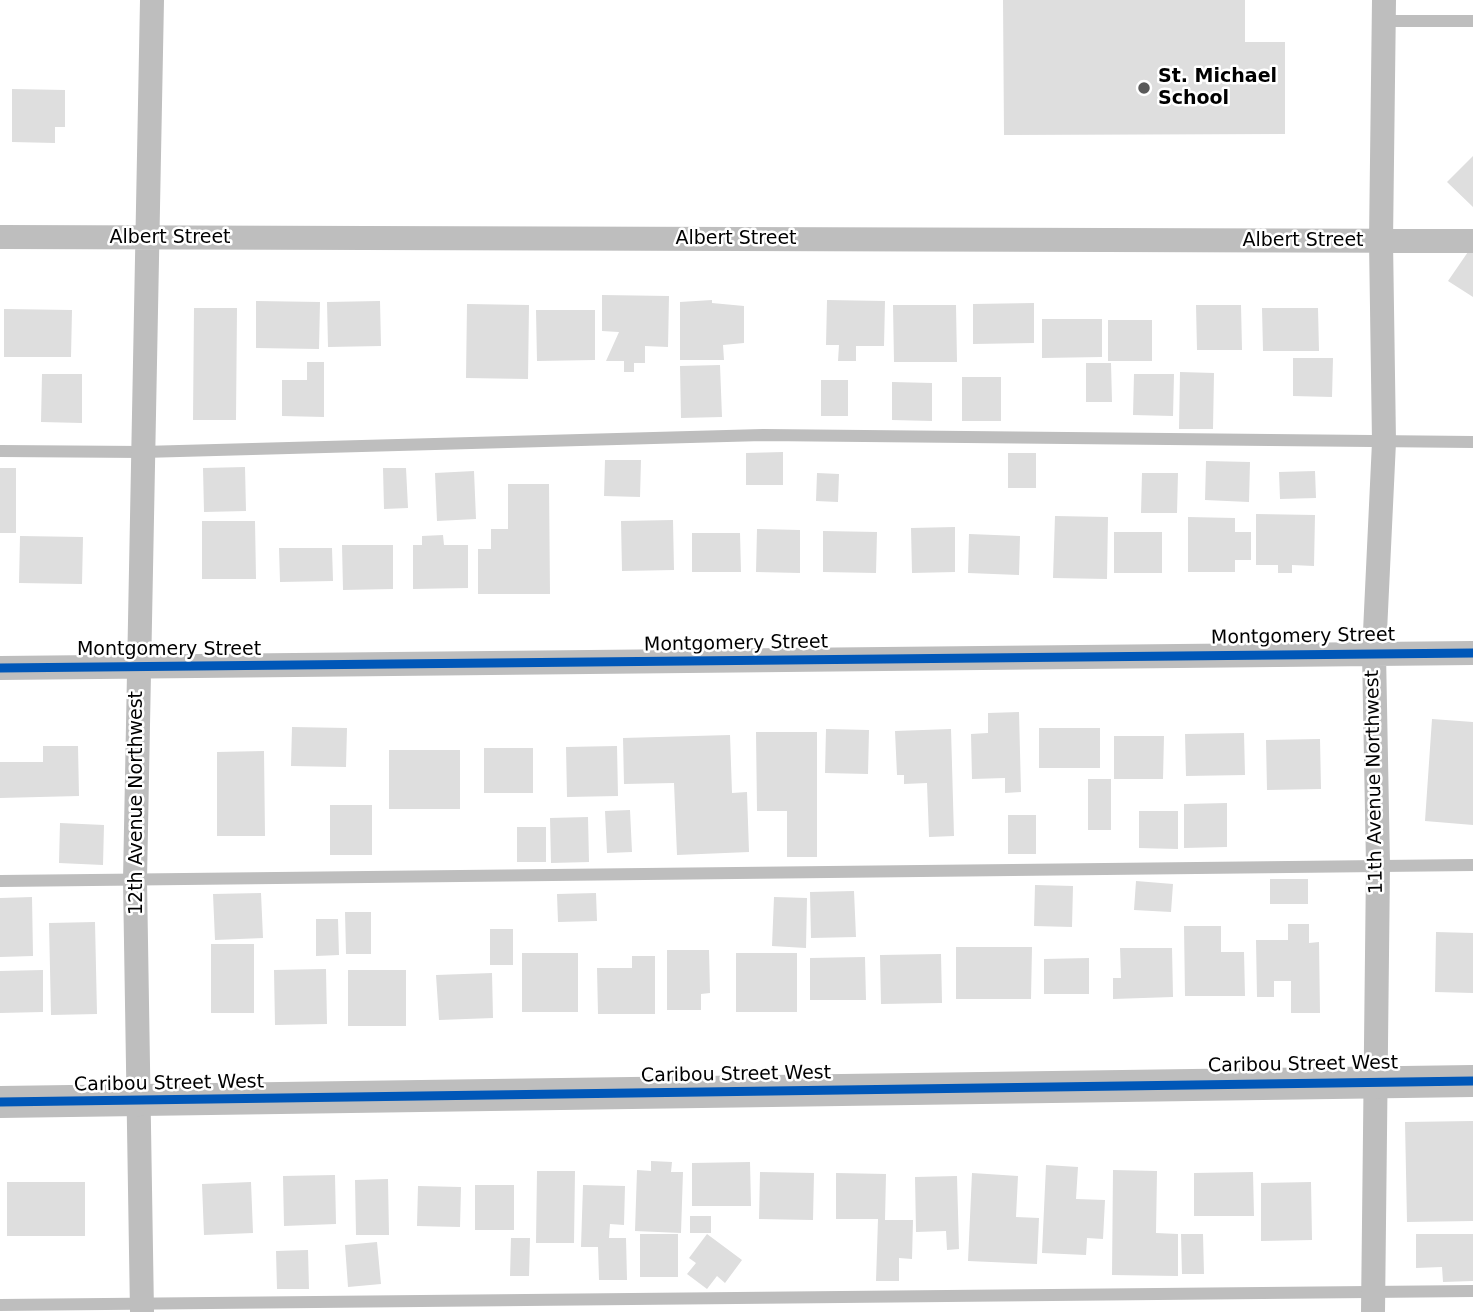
<!DOCTYPE html>
<style>
body{margin:0}
canvas{display:block;background:#fff}
</style>
<canvas width="1473" height="1312"></canvas>
<script>
const ctx = document.querySelector('canvas').getContext('2d');
ctx.lineJoin = 'round';
function paint(path, color) {
  ctx.fillStyle = color;
  ctx.fill(path, 'evenodd');
}
function trace(path, color, width, dash) {
  ctx.strokeStyle = color;
  ctx.lineWidth = width;
  ctx.lineCap = dash ? 'butt' : 'round';
  ctx.setLineDash(dash || []);
  ctx.stroke(path);
}
function label(font, color, halo, rows, align = 'center') {
  ctx.font = font + ' "DejaVu Sans",sans-serif';
  ctx.lineWidth = 5;
  ctx.setLineDash([]);
  ctx.textBaseline = 'middle';
  ctx.strokeStyle = halo;
  ctx.fillStyle = color;
  for (const [text, x, y, turn = 0] of rows) {
    ctx.save();
    ctx.translate(x, y);
    ctx.rotate((+turn || 0) * Math.PI / 180);
    ctx.textAlign = isNaN(turn) ? turn : align;
    if (halo) ctx.strokeText(text, 0, 0);
    ctx.fillText(text, 0, 0);
    ctx.restore();
  }
}
paint(new Path2D(`
 M1003 0H1245V42H1285V134L1004 135Z
 M12 89 65 90V127H55V143L12 142Z
 M1473 156V207L1447 182Z
 M1470 249 1473 251V297L1448 281Z
 M602 295 669 296 668 347 645 346V363H634V372H624V361H606L619 332 602 331Z
 M712 300V303L744 306V343L723 345 724 360H680V302Z
 M827 300 885 301 884 346H856V361H838L839 345H826Z
 M256 301 320 302 319 349 256 348Z
 M380 301 381 346 328 347 327 302Z
 M1034 303V343L973 344V304Z
 M467 304 529 305 528 379 466 378Z
 M893 305H956L957 362H894Z
 M1196 305H1241L1242 350H1197Z
 M194 308H237L236 420H193Z
 M1262 308H1318L1319 351H1263Z
 M4 309 72 310 71 357H4Z
 M536 310H595V360L537 361Z
 M1042 319H1102V357L1042 358Z
 M1108 320H1152V361H1108Z
 M1293 358H1333L1332 397 1293 396Z
 M307 362H324V417L282 416V380H307Z
 M1086 363H1111L1112 402H1086Z
 M720 365 722 417 681 418 680 366Z
 M1180 372 1214 373 1213 429H1179Z
 M42 374H82V423L41 422Z
 M1134 374H1174L1173 416 1133 415Z
 M962 377H1001V421H962Z
 M821 380H848V416H821Z
 M892 382 932 383V421L892 420Z
 M783 452V485H746V453Z
 M1008 453H1036V488H1008Z
 M605 460H641L640 497 604 496Z
 M1206 461 1250 462 1249 502 1205 500Z
 M245 467 246 511 204 512 203 468Z
 M0 468H16V533H0Z
 M383 468H406L408 508 384 509Z
 M474 471 476 519 437 521 435 473Z
 M1315 471 1316 498 1280 499 1279 472Z
 M817 473 839 474 838 502 816 501Z
 M1142 473H1178L1177 513H1141Z
 M508 484H549L550 594H478V549H491V529H508Z
 M1256 514 1315 515 1314 566 1292 565V573H1278V565H1256Z
 M1055 516 1108 517 1107 579 1053 578Z
 M1188 517 1235 518V532H1251V560H1235V572H1188Z
 M673 520 674 570 622 571 621 521Z
 M202 521H255L256 579H202Z
 M955 527V572L912 573 911 528Z
 M757 529 800 530V573L756 572Z
 M823 531 877 532 876 573 823 572Z
 M1114 532H1162V573H1114Z
 M692 533H740L741 572H692Z
 M969 534 1020 536 1019 575 968 573Z
 M443 535 444 545H468V588L413 589V545H422V536Z
 M20 536 83 537 82 584 19 583Z
 M342 545H393V589L343 590Z
 M279 548H332L333 581 280 582Z
 M1019 712 1021 792 1005 793V778L972 779 971 734 988 733V713Z
 M1432 719 1473 722V825L1425 821Z
 M292 727 347 728 346 767 291 766Z
 M1039 728H1100V768H1039Z
 M826 729 869 730 868 774 825 773Z
 M951 729 954 836 929 837 927 783 904 784V775H897L895 731Z
 M756 732H817V857H787V811H757Z
 M1244 733 1245 775 1186 776 1185 734Z
 M730 735 732 793 747 792 749 852 677 855 674 783 624 784 623 738Z
 M1114 736H1164L1163 779H1114Z
 M1320 739 1321 789 1267 790 1266 740Z
 M43 746H78L79 796 0 798V762H43Z
 M617 746 618 796 567 797 566 747Z
 M484 748H533V793H484Z
 M389 750H460V809H389Z
 M264 751 265 836H217V752Z
 M1088 779H1111V830H1088Z
 M1227 803V847L1184 848V804Z
 M330 805H372V855H330Z
 M630 810 632 852 607 853 605 811Z
 M1139 811H1178V849L1139 848Z
 M1008 815H1036V854H1008Z
 M588 817 589 862 551 863 550 818Z
 M60 823 104 825 103 865 59 863Z
 M517 827H546V862H517Z
 M1270 879H1308V904H1270Z
 M1136 881 1173 884 1171 912 1134 910Z
 M1035 885 1073 886 1072 927 1034 926Z
 M854 891 856 937 811 938 810 892Z
 M261 893 263 938 215 940 213 894Z
 M596 893 597 921 558 922 557 894Z
 M32 897 33 956 0 957V898Z
 M774 897 807 898 806 948 772 946Z
 M345 912H371V954H346Z
 M316 919H338L339 955 316 956Z
 M95 922 97 1014 51 1015 49 923Z
 M1288 924H1309V943L1319 942 1320 1013H1291V981H1274V997H1257L1256 940H1288Z
 M1184 926H1221V952H1244L1245 996H1185Z
 M490 929H513V965H490Z
 M1436 932 1473 933V993L1435 992Z
 M211 944H254V1013H211Z
 M956 947H1032L1031 999H956Z
 M1120 948H1172L1173 997 1113 999V978H1121Z
 M667 950H709L710 993 701 994V1010H667Z
 M522 953H578V1012H522Z
 M736 953H797V1012H736Z
 M941 954 942 1003 881 1004 880 955Z
 M632 956H655V1014H598L597 968H632Z
 M865 957 866 1000H810V958Z
 M1089 958V994H1044V959Z
 M326 969 327 1024 275 1025 274 970Z
 M43 970V1012L0 1013V971Z
 M348 970H406V1026H348Z
 M492 973 493 1018 439 1020 436 975Z
 M1473 1121V1221L1407 1222 1405 1122Z
 M651 1161 672 1162 671 1172H683L681 1233 635 1231 637 1170 651 1171Z
 M750 1162 751 1206H692V1163Z
 M1046 1165 1078 1167 1076 1199 1105 1200 1103 1239 1087 1238 1086 1255 1042 1253Z
 M1113 1170 1157 1171 1156 1233 1178 1234V1276L1112 1275Z
 M537 1171H575L574 1243H536Z
 M760 1172 814 1173 813 1220 759 1219Z
 M1253 1172 1254 1216H1194V1173Z
 M836 1173 886 1174 885 1220H913L912 1259 899 1258V1281H876L878 1219H836Z
 M972 1173 1018 1176 1016 1217 1039 1218 1037 1264 968 1261Z
 M335 1175 336 1224 284 1226 283 1176Z
 M957 1176 959 1249 947 1250 946 1231 916 1232 915 1177Z
 M388 1179 389 1235H356L355 1180Z
 M7 1182H85V1236H7Z
 M251 1182 253 1233 204 1235 202 1184Z
 M1311 1182 1312 1240 1261 1241V1183Z
 M475 1185H514V1230H475Z
 M583 1185 625 1186 624 1225 610 1224 609 1238H626L627 1280H599L598 1247H581Z
 M418 1186 461 1187 460 1227 417 1226Z
 M690 1216H711V1233H690Z
 M640 1234H678V1277H640Z
 M707 1234 742 1260 725 1283 717 1276 707 1289 687 1274 696 1263 689 1258Z
 M1181 1234H1203L1204 1274H1182Z
 M1416 1234H1473V1281L1443 1282 1442 1267 1416 1268Z
 M511 1238H530L529 1276H510Z
 M377 1242 381 1284 348 1287 345 1245Z
 M308 1250 309 1289H277L276 1251Z`), '#dedede');
trace(new Path2D(`
 M1385 21H1473
 M0 451 143 452 763 435 1473 442
 M0 881 1473 865
 M0 1305 1473 1291`), '#bebebe', 12);
trace(new Path2D(`
 M0 237 1473 241
 M0 668 1473 653
 M142 1312 135 880 152 0
 M1373 1312 1378 865 1374 653 1384 442 1381 241 1384 0`), '#bebebe', 24);
trace(new Path2D(`
 M0 1102 1473 1081`), '#bebebe', 32);
trace(new Path2D(`
 M0 668 1473 653
 M0 1102 1473 1081`), '#0057b8', 9);
for (const [x, y, r, color] of [
 [1144,88,7,"#595959"]
]) {
  const dot = new Path2D();
  dot.arc(x, y, r, 0, 2 * Math.PI);
  ctx.fillStyle = color;
  ctx.fill(dot);
  trace(dot, '#fff', 2.5);
}
label('bold 19px', '#000', '#fff', [
 ["St. Michael",1158,77],
 ["School",1158,99]
], 'left');
label('19px', '#000', '#fff', [
 ["Albert Street",170,238],
 ["Albert Street",736,239],
 ["Albert Street",1303,241],
 ["Montgomery Street",1303,637,-1],
 ["Montgomery Street",736,644,-1],
 ["Montgomery Street",169,650],
 ["11th Avenue Northwest",1375,782,-91],
 ["12th Avenue Northwest",137,803,-90],
 ["Caribou Street West",1303,1065,-1],
 ["Caribou Street West",736,1075,-1],
 ["Caribou Street West",169,1084,-1]
]);
</script>
